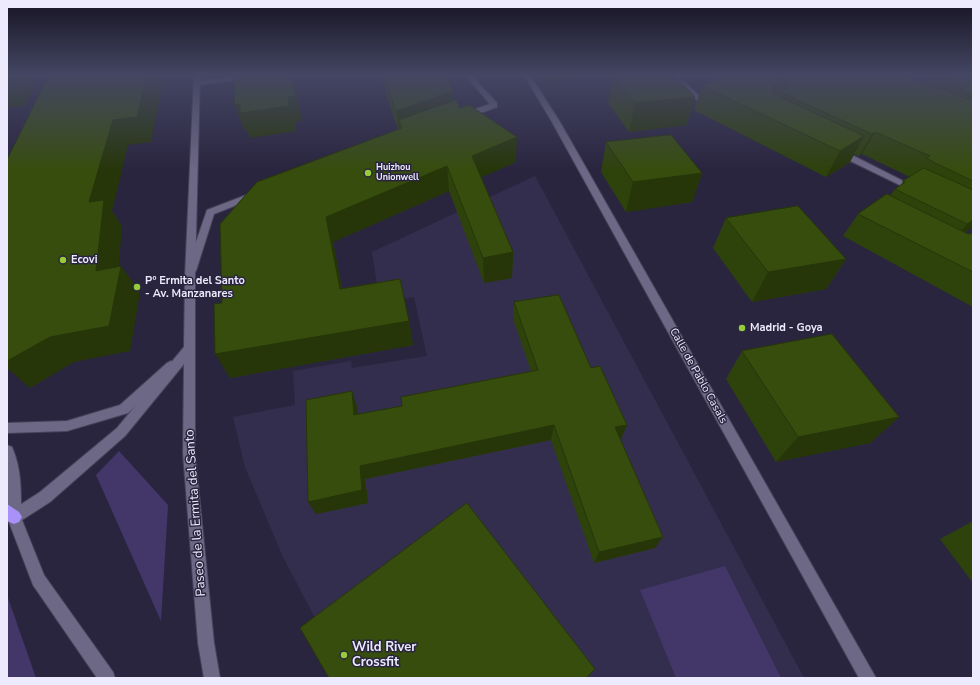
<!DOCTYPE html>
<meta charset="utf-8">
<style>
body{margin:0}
#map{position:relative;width:980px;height:685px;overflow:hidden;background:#2a253f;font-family:"Nunito Sans",sans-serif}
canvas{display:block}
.frame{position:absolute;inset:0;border:8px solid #eceafc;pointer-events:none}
</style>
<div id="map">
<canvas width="980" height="685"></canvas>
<div class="frame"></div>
</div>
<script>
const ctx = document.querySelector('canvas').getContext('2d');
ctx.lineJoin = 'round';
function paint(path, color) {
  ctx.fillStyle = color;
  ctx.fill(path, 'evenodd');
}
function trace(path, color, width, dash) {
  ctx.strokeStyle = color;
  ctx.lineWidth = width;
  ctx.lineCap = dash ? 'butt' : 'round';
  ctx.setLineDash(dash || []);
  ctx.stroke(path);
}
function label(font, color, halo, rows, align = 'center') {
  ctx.font = font + ' "Nunito Sans",sans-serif';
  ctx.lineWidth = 3;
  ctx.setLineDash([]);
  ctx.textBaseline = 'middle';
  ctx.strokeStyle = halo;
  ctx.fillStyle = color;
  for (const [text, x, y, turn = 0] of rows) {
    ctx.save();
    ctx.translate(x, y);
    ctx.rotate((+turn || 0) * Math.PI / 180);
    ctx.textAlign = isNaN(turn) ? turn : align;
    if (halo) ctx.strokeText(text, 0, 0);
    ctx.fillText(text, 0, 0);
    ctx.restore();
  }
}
paint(new Path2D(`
 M535 176 804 678H586L323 633 283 557 245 467 233 417 295 405 293 371 351 361 352 368 427 356 414 297 380 303 372 252Z`), '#342e4e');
paint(new Path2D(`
 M119 451 168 505 161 621 96 475Z
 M725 566 781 678H676L640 590Z
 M7 595 36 678H7Z`), '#423768');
const minor = new Path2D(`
 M250 75H267L264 77 197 85 194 83 197 81Z
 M465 75H471L497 103V107L467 118H461V114L490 104Z
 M524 75H530L560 122 876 678H859L552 122Z
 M669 75H676L703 99 710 96 713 98 704 103H700Z
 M712 75H720L737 82 732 83Z
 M836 150H842L919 189 915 192 912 191 836 154Z
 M254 192 258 195 257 197 214 214 196 271 191 274 188 273 186 271 207 210Z
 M171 361 175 363 177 366 175 369 128 413 67 431 7 433V423L67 421 120 405 167 363Z
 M7 445 12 447C22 470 21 493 21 517L19 522 14 524 9 522 7 517Z`);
const tertiary = new Path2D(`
 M194 75H200L195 276V453L214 643 220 678H204L198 643 183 453 184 364 125 436 50 502 22 520 44 575 113 672 115 678H97L33 585 7 517 9 512 40 492 117 428 184 347 185 276Z`);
const motorway = new Path2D(`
 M7 504 19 512 22 517 19 522 14 524 7 521Z`);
trace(minor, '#474259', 2);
trace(tertiary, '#474259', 2);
trace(motorway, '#474259', 2);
paint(minor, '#6d6886');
paint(tertiary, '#6d6886');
paint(motorway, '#a892fa');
paint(new Path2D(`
 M380 75H445L453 91V101L460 108 516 162 481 177 513 252 512 278 484 283 449 191 333 242 342 288 409 321 413 345 230 378 222 303 398 130Z
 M541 75H598V77L546 82Z
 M613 75 695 97 686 125 629 132 608 103Z
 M726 75H903L926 84 931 75H973V228L969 229 965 233 968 234 973 233V307L843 236 858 214 890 196 895 189 901 185 903 181 910 177 862 154 859 156 854 154 850 162 826 177 694 110 702 86Z
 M606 142 702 173 692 202 626 212 601 172Z
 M726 218 846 259 826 289 752 302 713 248Z
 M514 302 621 439 655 548 594 563 551 440 365 479 368 503 316 514 357 406 358 414 402 406 531 371 513 319Z
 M742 351 899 417 870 443 776 462 726 379Z
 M973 521V583L940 539Z`), '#2e420b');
paint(new Path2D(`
 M12 75H39L25 105 7 108V81Z
 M147 75H164L151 142 128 145 112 211 122 226 117 288 121 266 140 292 130 351 74 362 30 388 7 368V361L96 271 89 202 113 120Z
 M291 75H292L297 93 302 121 295 122 296 131 250 138 246 129 244 130 235 105 288 97Z
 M546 75H598V77L546 82Z
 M779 80 769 105 762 115 772 90Z
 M453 91 454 116 402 128 399 120 401 136H400L396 111Z
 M695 97 686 125 629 132 635 103Z
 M875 132 862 154 859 156 872 134Z
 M864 136 850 162 826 177 840 151Z
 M517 137 516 162 473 181 472 156Z
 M447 166 449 191 333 242 347 313 340 289 326 217Z
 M702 173 692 202 626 212 633 182Z
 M973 220V228L969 229 948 247 967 224Z
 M513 252 512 278 484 283 483 258Z
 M846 259 826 289 752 302 768 272Z
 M409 321 413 345 230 378 215 354Z
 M352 391 357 406 359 430 354 415Z
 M899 417 870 443 776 462 798 437Z
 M554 425 551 440 365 479 368 503 316 514 308 502 360 466Z
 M627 425 621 439 610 442 615 427Z
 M663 537 655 548 594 563 599 552Z`), '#263609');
const building = new Path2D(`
 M7 75H12L9 81H7Z
 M49 75H147L137 117 113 120 89 202 104 200 96 271 121 266 109 326 50 337 7 361V160Z
 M234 75H291L295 96 288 97 289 106 240 113V104L235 105Z
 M384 75H445L453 91 396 111Z
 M613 75H674L695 97 635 103Z
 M726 75H768L779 80 772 90 774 94 864 136 840 151 702 86Z
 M778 75H903L973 101V181L933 162H934L926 158 930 156 875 132 872 134 782 93 790 81Z
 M950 75H973V99Z
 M456 100 460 108 469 105 517 137 472 156 513 252 483 258 447 166 326 217 340 289 400 279 409 321 215 354 214 304 222 303 220 224 257 182 402 128 399 120Z
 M671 135 702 173 633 182 606 142Z
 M924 168 973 190V220L967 224 895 189 905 182 903 181Z
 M887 194 968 234 973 233V272L858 214Z
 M798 206 846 259 768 272 726 218Z
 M559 295 591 368 600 366 627 425 615 427 663 537 599 552 554 425 360 466 362 490 308 502 306 400 352 391 354 415 402 406 401 397 538 370 514 302Z
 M832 334 899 417 798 437 742 351Z
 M467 503 595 669 586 678H329L300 628Z`);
paint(building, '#364d0d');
trace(building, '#263609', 1);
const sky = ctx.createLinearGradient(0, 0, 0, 171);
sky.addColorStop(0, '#171423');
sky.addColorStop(0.44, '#444663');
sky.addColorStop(1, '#44466300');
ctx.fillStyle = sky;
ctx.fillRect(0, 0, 980, 171);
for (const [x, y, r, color] of [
 [368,173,4,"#96cc39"],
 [63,260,4,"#96cc39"],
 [137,287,4,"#96cc39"],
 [742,328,4,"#96cc39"],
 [344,655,4,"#96cc39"]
]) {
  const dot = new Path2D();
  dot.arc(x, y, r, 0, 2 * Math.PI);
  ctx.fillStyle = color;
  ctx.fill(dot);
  trace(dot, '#2a253f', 1.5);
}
label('bold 9px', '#eceafc', '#2a253f', [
 ["Huizhou",376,168],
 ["Unionwell",376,178]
], 'left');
label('bold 11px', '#eceafc', '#2a253f', [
 ["Ecovi",71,260],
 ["Pº Ermita del Santo",145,281],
 ["- Av. Manzanares",145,294],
 ["Madrid - Goya",750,328]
], 'left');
label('11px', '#eceafc', '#2a253f', [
 ["Calle de Pablo Casals",698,376,61]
]);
label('13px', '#eceafc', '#2a253f', [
 ["Paseo de la Ermita del Santo",196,513,-94]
]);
label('bold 13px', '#eceafc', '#2a253f', [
 ["Wild River",352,648],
 ["Crossfit",352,663]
], 'left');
</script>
